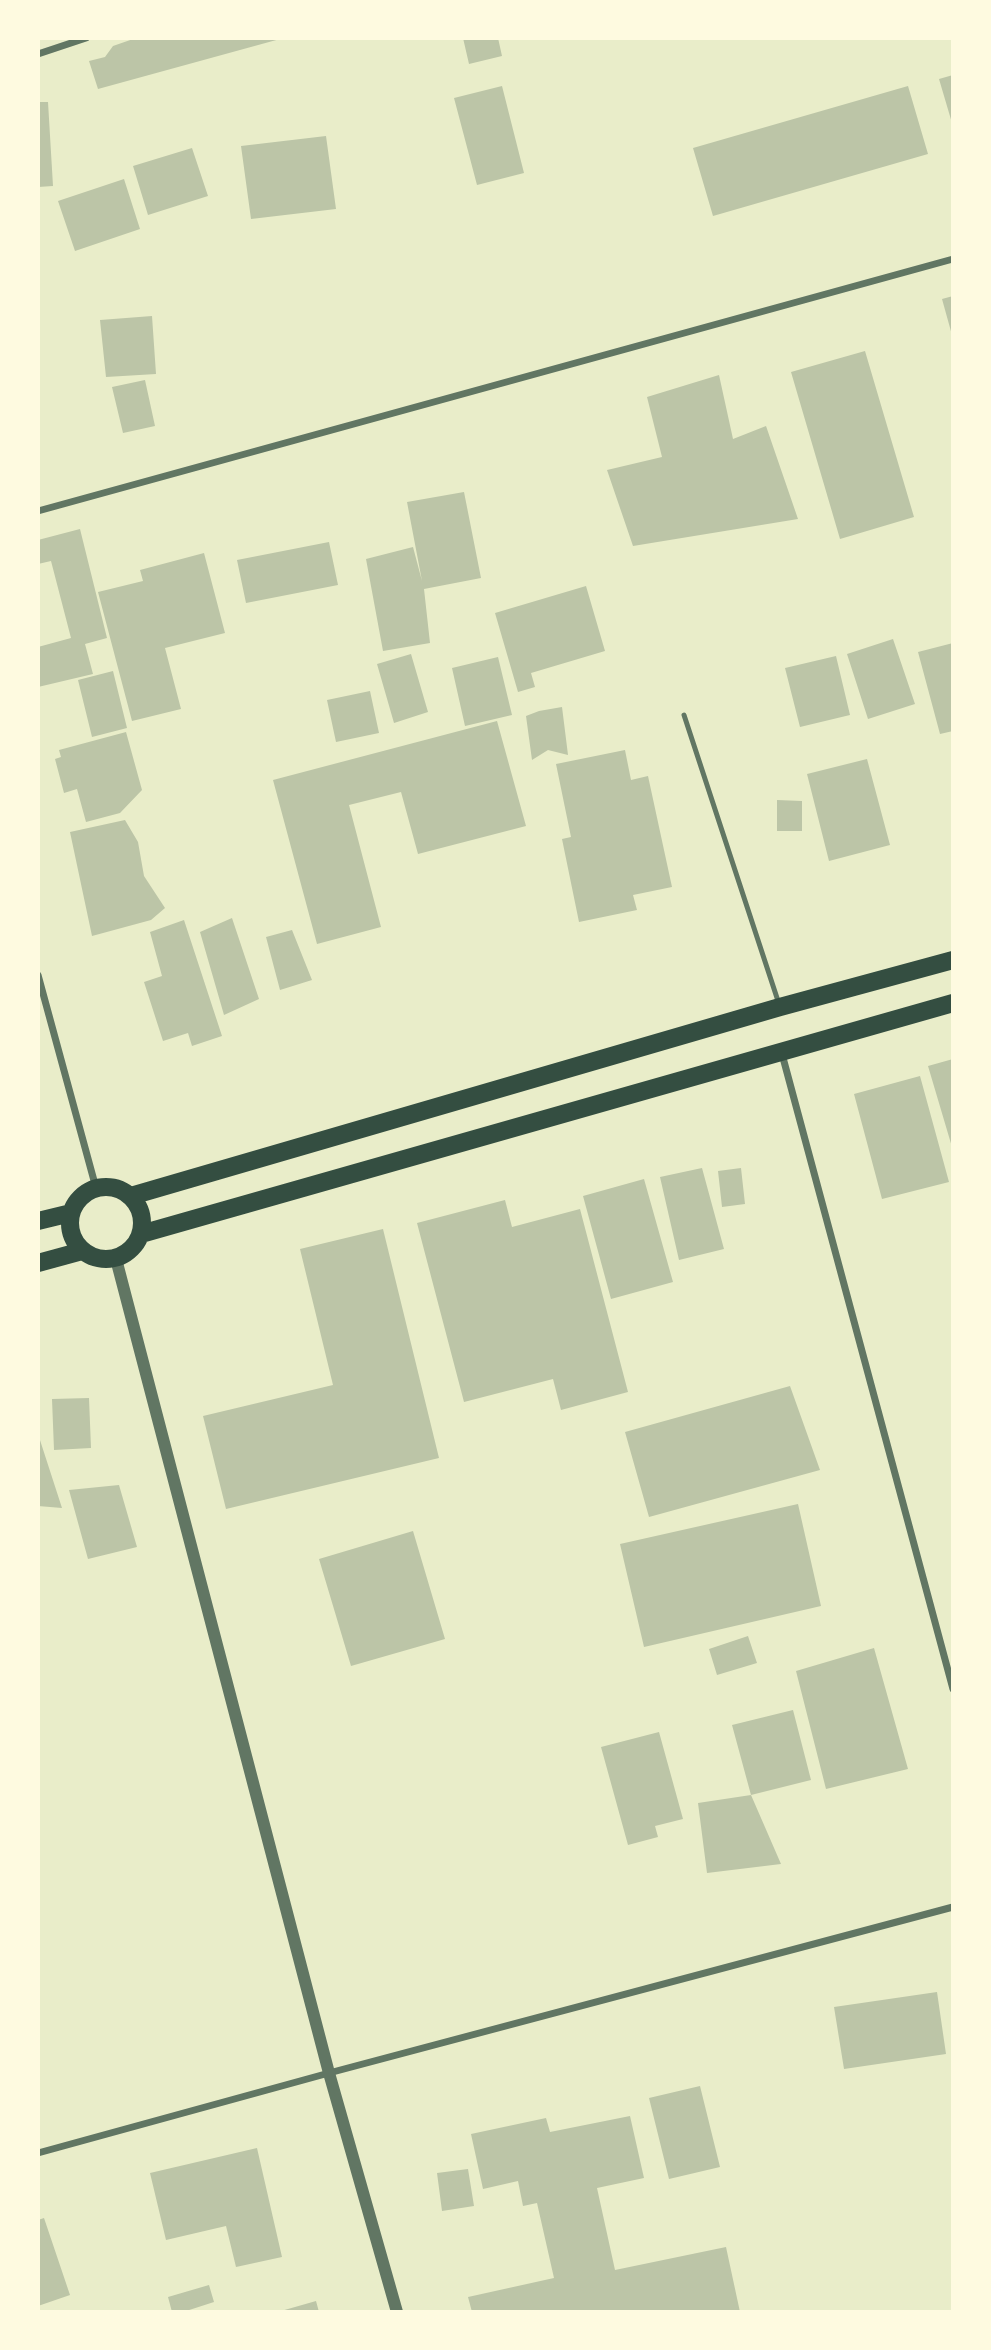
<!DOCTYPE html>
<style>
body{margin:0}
#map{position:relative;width:991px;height:2350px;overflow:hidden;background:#e9edc9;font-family:"Open Sans",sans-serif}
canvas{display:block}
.frame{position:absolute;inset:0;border:40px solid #fefae0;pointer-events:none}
</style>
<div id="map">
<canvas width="991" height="2350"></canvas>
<div class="frame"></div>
</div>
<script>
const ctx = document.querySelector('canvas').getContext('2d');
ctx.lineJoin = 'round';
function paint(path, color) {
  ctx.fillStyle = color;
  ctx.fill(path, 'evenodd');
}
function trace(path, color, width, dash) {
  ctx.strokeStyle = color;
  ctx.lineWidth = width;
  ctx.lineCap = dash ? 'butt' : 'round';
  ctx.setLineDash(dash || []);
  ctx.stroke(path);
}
paint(new Path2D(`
 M136 38H279L280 39 98 89 89 61 105 57 113 46Z
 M463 38H498L502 56 469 64Z
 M953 75V123H952L939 79Z
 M502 86 524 173 477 185 454 98Z
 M908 86 928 154 713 216 693 148Z
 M38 102H48L53 186 38 187Z
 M326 136 336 209 251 219 241 146Z
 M192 148 208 196 148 215 133 166Z
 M124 179 140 229 75 251 58 201Z
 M953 296V335H952L942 299Z
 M152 316 156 374 106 377 100 320Z
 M865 351 914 517 840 539 791 372Z
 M719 375 733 439 766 426 798 519 633 546 607 470 662 457 647 397Z
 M145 380 155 426 123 433 112 387Z
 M464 492 481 578 424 589 430 643 383 651 366 559 413 547 422 581 407 502Z
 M80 529 107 638 85 644 93 674 38 687V647L71 638 51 561 38 564V540Z
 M329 542 338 585 246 603 237 560Z
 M204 553 225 633 165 648 181 709 132 721 98 592 143 581 140 570Z
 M586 586 605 651 531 673 535 687 518 692 495 613Z
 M893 639 915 704 868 719 847 654Z
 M953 643V731L940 734 918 652Z
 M411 654 428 712 394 723 377 664Z
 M836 656 850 715 800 727 785 668Z
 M498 657 512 715 465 726 452 668Z
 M113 671 127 728 92 737 78 680Z
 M370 691 379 733 336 742 327 700Z
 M562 707 568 755 548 750 532 760 526 716 539 711Z
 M497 721 526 826 418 854 401 792 349 805 381 927 317 944 273 780Z
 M126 732 142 790 120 813 86 822 77 789 64 793 55 759 61 757 59 750Z
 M625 750 631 780 648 776 672 887 633 895 637 910 579 922 562 839 571 837 556 764Z
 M867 759 890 845 829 861 807 774Z
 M777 800 802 801V831H777Z
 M125 820 138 842 144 876 165 908 151 920 92 936 70 832Z
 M232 918 259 999 224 1015 200 932Z
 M184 920 222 1036 192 1046 188 1033 163 1041 144 982 162 976 150 932Z
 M292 930 312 980 280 990 266 937Z
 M953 1059V1147H952L928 1066Z
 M920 1076 949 1182 882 1199 854 1094Z
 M702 1168 724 1249 679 1260 660 1177Z
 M741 1168 745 1204 722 1207 718 1171Z
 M644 1179 673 1282 611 1299 583 1196Z
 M505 1200 512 1227 580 1209 628 1392 561 1410 553 1379 464 1402 417 1223Z
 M383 1229 439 1458 226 1509 203 1416 333 1385 300 1249Z
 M790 1386 820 1470 649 1517 625 1432Z
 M89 1398 91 1448 54 1450 52 1399Z
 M39 1437 62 1508 38 1506Z
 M119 1485 137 1547 88 1559 69 1490Z
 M798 1504 821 1606 644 1647 620 1544Z
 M413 1531 445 1639 351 1666 319 1559Z
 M748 1636 757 1663 717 1675 709 1649Z
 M874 1648 908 1769 826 1789 796 1671Z
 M793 1710 811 1780 751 1795 732 1725Z
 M659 1732 683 1819 655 1826 658 1837 628 1845 601 1747Z
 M751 1795 781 1864 707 1873 698 1803Z
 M937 1992 946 2054 844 2069 834 2007Z
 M700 2086 720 2167 669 2179 649 2098Z
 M630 2116 644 2178 597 2188 615 2270 726 2247 740 2312H472L468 2297 554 2278 537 2203 523 2206 518 2181 483 2189 471 2134 546 2118 550 2132Z
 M257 2148 282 2257 236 2267 226 2226 166 2240 150 2173Z
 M468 2169 474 2206 442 2211 437 2173Z
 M44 2218 70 2295 38 2306V2220Z
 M209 2285 214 2302 183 2312H172L168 2297Z
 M316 2301 319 2312H281V2311Z`), '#bcc5a7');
trace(new Path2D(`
 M684 715 779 1004`), '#617663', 5);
trace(new Path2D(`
 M38 54 86 38
 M38 511 953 259
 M38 975 96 1188
 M782 1054 953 1689
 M38 2153 329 2073 953 1907`), '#617663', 7);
trace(new Path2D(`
 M116 1259 329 2073 397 2312`), '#617663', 12);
trace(new Path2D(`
 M70 1223a36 36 0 1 1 72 0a36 36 0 1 1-72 0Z
 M131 1196 780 1007 953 960
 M38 1221 71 1213
 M141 1234 953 1003
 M38 1263 82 1251`), '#344e41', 18);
</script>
